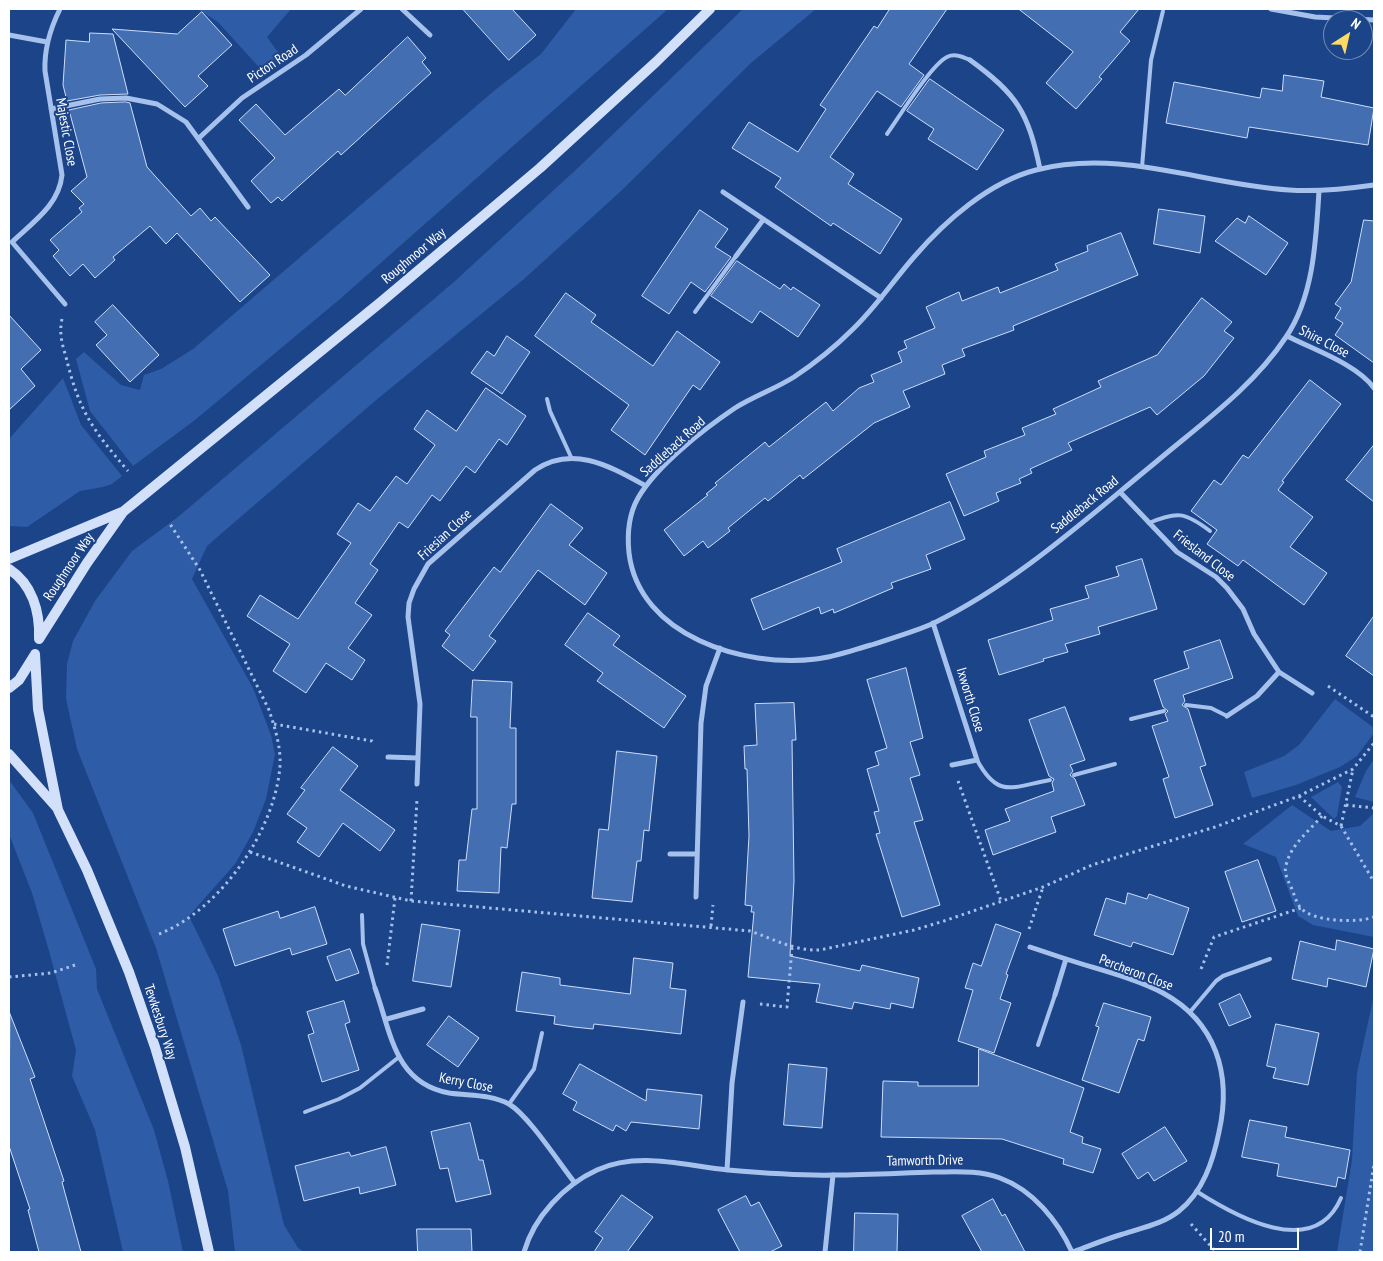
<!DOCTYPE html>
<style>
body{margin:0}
#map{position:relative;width:1383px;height:1261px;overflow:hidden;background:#1c4489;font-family:"PT Sans Narrow",sans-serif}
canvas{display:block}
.frame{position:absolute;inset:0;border:10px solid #fff;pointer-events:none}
.north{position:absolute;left:1323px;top:10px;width:50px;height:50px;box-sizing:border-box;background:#1c4489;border:1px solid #778fb8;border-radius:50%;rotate:35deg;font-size:14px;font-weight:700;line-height:20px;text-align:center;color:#fff}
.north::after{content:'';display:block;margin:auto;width:18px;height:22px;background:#fcdb64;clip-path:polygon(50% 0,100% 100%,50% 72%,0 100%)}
.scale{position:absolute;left:1210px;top:1228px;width:89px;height:22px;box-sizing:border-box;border:2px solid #fff;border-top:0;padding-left:6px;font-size:15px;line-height:18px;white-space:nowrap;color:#fff;-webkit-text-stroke:4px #1c4489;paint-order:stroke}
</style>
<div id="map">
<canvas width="1383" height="1261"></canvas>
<div class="frame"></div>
<div class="north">N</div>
<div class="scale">20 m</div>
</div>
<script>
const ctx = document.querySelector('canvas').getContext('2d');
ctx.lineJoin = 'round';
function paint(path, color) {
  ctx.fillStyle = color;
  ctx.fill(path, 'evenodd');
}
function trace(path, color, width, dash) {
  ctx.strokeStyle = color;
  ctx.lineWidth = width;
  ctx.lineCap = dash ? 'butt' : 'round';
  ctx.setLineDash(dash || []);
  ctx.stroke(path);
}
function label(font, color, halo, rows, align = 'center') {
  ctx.font = font + ' "PT Sans Narrow",sans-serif';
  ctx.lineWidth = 4;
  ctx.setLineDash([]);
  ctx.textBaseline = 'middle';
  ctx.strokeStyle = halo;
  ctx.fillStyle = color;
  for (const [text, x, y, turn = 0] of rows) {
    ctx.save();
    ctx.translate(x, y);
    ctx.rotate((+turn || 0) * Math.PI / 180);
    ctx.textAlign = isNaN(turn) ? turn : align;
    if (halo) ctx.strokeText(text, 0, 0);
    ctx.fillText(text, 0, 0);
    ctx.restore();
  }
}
paint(new Path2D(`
 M198 9H291L267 37 282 58 265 74 218 22Z
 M576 9H668L340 299 195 420 133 466 90 411 76 359 84 352 121 385 140 390 144 375 161 369 193 349 495 90 541 54Z
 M743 9H816L751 63 621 191 524 279 375 401 207 546 192 579 253 688 271 735 275 754 266 799 253 832 235 864 189 916 218 976 241 1045 284 1225 298 1248 304 1252H235L228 1191 156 948 77 749 66 699 67 664 73 641 95 601 132 551 178 517 455 281 581 165Z
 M63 378 81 425 122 476 112 484 103 487 80 491 27 527 9 526V439Z
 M1335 699 1374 728V733L1357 756 1340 767 1296 785 1252 798 1244 772 1284 756 1299 745Z
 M1374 759V802L1355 797 1366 771Z
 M9 780 33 813 96 969 97 989 154 1130 168 1181 183 1252H123L95 1130 72 1076 76 1050 49 951 32 893 9 834Z
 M1338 782 1342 787 1337 816 1334 819 1311 797Z
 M1292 805 1331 831 1360 826 1374 813V937L1313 925 1298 916 1276 857 1243 844Z
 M1374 995V1252H1337L1352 1160 1357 1073Z`), '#2f5ca7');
const building = new Path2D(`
 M463 9H512L536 35 509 60Z
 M890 9H947L909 64 924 75 901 107 877 91 830 157 854 174 848 184 902 219 880 254 833 223 831 226 775 187 781 178 732 148 749 122 798 152 826 109 820 105 874 26 877 28Z
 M1019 9H1139L1120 32 1130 41 1099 77 1102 79 1076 109 1046 83 1073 52Z
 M202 12 232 45 198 76 208 86 185 107 112 29 177 34Z
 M90 33 113 34 128 94 100 95 67 101 63 85 66 40 89 42Z
 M408 37 426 58 422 62 431 73 341 155 338 151 282 201 278 197 271 203 251 181 275 158 239 120 256 104 285 135 339 89 345 95Z
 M1284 75 1324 81 1321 97 1374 108 1368 145 1249 127 1247 138 1166 123 1174 82 1260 98 1262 88 1282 91Z
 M930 79 1004 130 977 170 928 139 934 129 907 111Z
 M126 102 130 103 147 167 191 216 200 208 211 221 215 217 270 275 240 302 177 233 166 244 150 226 113 257 115 260 95 278 83 264 70 276 53 256 59 250 50 240 82 212 79 208 84 204 71 191 87 177 69 110 101 103Z
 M1159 209 1205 216 1200 253 1154 244Z
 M700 210 728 229 715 247 731 257 705 292 691 282 669 314 642 296Z
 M1249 216 1288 243 1266 275 1215 241 1237 218 1245 223Z
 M1364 220 1374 221V363L1335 335 1343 323 1335 318 1341 308 1335 304 1351 282Z
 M1121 233 1138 275 1013 326 1014 330 962 349 965 356 942 365 945 374 903 391 910 407 874 423 803 479 800 475 768 501 765 498 728 528 730 531 708 548 703 541 684 556 664 530 708 495 706 494 717 485 715 483 765 442 769 447 826 402 833 411 859 388 874 382 871 375 902 362 898 352 907 348 904 341 935 328 926 307 959 292 962 301 998 287 1000 293 1058 270 1055 264 1088 251 1087 246Z
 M737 261 780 289 784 284 791 290 793 287 820 305 798 337 760 311 752 323 711 296Z
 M566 293 596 315 591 322 653 366 677 331 720 362 700 390 693 385 645 455 611 430 629 405 535 336Z
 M1202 298 1232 322 1224 331 1234 338 1204 376 1157 415 1150 407 1068 443 1072 450 1030 469 1032 473 1019 479 1021 483 996 493 999 501 964 516 946 474 986 457 984 451 1025 435 1022 428 1056 414 1053 409 1101 387 1098 381 1157 355Z
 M113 305 159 355 130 382 96 345 107 335 95 322Z
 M9 315 41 350 21 369 35 386 9 410Z
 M507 336 530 352 502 394 471 373 487 351 494 356Z
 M1310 380 1341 404 1282 481 1284 482 1278 490 1313 517 1290 547 1327 573 1304 605 1243 560 1238 566 1207 544 1217 530 1191 511 1214 480 1221 485 1243 455 1248 458Z
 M486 388 526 416 507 445 499 439 475 473 466 466 440 501 432 495 408 528 399 522 370 564 378 570 355 603 372 615 348 648 365 660 352 680 326 663 306 693 273 671 290 644 247 616 260 595 298 619 351 543 337 534 358 503 370 511 396 476 407 484 435 445 414 429 427 410 456 431Z
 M1374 445V502L1346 480Z
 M950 502 965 539 926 555 931 569 891 583 893 588 834 613 833 609 821 614 819 607 763 630 751 599 842 562 837 549Z
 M551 504 583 528 569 545 607 573 585 605 538 570 489 636 496 641 473 671 442 646 450 635 445 631 494 567 500 572Z
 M1142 559 1157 609 1098 627 1100 634 1065 644 1068 652 1043 659 1044 661 999 675 988 640 1053 620 1050 609 1089 598 1085 586 1119 576 1116 567Z
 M588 613 620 636 613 645 686 696 664 728 597 681 603 673 565 645Z
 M1374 616V676L1346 656Z
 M1220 640 1233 678 1183 695 1185 701 1182 705 1188 709 1206 765 1200 767 1213 805 1175 818 1163 779 1169 777 1152 726 1168 721 1165 714 1168 711 1163 707 1154 680 1189 668 1184 652Z
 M906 668 923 738 910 742 920 775 910 778 923 820 914 822 940 905 902 917 876 834 880 833 874 812 879 811 867 769 879 765 875 752 887 748 867 680Z
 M473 680 512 682 510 728H516V804H512L507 848 501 847 499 893 457 891 459 860H466L472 809H477V717H471Z
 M794 703 796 740H792L794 881 790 956 860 971 862 965 919 978 913 1008 891 1003 890 1009 854 1002 852 1009 816 1002 820 984 748 977 754 912H751L752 906 745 905 749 836 747 769H745L744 746 757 745 755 704Z
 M1065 707 1085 760 1070 765 1073 771 1070 775 1075 779 1085 805 1051 817 1056 832 993 855 985 830 1010 821 1005 809 1054 791 1052 783 1054 779 1049 776 1029 720Z
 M333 747 358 766 340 790 395 830 380 851 343 823 319 857 297 842 307 828 287 814 305 790 301 788Z
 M617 751 657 756 649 831 644 830 641 861H637L632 902 592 898 599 829 608 830Z
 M1258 860 1276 911 1242 922 1225 872Z
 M1128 893 1147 899 1149 894 1189 908 1173 955 1133 942 1131 947 1094 935 1106 898 1125 904Z
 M315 907 327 944 292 955 290 948 235 966 223 929 278 911 280 918Z
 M422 924 460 930 451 987 413 981Z
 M996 924 1021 933 1006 974 1008 975 1000 999 1011 1003 994 1053 958 1041 973 990 965 988 973 963 981 966Z
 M1337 940 1374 949 1366 987 1328 978 1327 987 1292 979 1300 941 1335 950Z
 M350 949 359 973 336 981 327 957Z
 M634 958 673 963 670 988 686 990 681 1034 594 1024 593 1029 574 1027 554 1024 555 1016 516 1011 522 972 560 978V985L630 994Z
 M1240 994 1251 1017 1229 1026 1219 1004Z
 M344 1001 350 1022 345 1024 359 1070 322 1082 308 1035 314 1033 307 1012Z
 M1104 1003 1151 1017 1144 1041 1138 1039 1119 1093 1082 1080 1099 1027 1096 1026Z
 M10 1014 35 1077 30 1079 64 1181 62 1182 81 1252H39L28 1210 30 1209 9 1146Z
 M449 1016 479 1038 458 1067 427 1045Z
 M1276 1024 1319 1033 1308 1085 1273 1078 1276 1068 1267 1066Z
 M979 1049 1084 1088 1070 1132 1083 1137 1082 1143 1101 1149 1093 1173 1063 1164 1064 1159 1002 1139 881 1137 883 1081 918 1082V1086H978Z
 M580 1064 646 1101 647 1089 702 1095 699 1129 631 1122 626 1131 616 1125 613 1131 573 1110 577 1102 563 1094Z
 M789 1064 827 1068 822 1128 784 1125Z
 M1250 1120 1287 1127 1285 1137 1350 1150 1345 1179 1338 1177 1336 1187 1277 1176 1279 1164 1242 1157Z
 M470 1123 479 1160H483L491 1194 456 1202 448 1168 440 1169 431 1132Z
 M1165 1127 1187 1161 1154 1181 1148 1172 1138 1179 1122 1154Z
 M386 1147 396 1185 360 1194 359 1187 304 1201 295 1166 349 1152 351 1156Z
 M622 1195 653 1217 627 1252H594L603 1238 595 1232Z
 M746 1196 751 1206 759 1202 782 1246 770 1252H740L718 1210Z
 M993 1199 1002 1216 1005 1214 1025 1252H982L962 1216Z
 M855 1213 898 1214 897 1252H854Z
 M417 1229H471L472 1252H418Z`);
paint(building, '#446eb2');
trace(building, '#ccddf9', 1);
trace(new Path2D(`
 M62 319C59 333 62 344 66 357 79 411 92 429 128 471
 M1328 686 1374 717
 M274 724 372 741 375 744
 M958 781 1001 901
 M1299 796 1322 816 1341 826 1374 882
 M1346 805 1374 808
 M1322 816C1310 830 1292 844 1287 862 1283 872 1287 878 1291 887 1294 893 1296 903 1301 908 1312 922 1359 923 1374 917
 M1341 826 1353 769
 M250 852 346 886 411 901 750 931C774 939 794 951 820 950L914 930 944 921 1043 887 1092 865 1215 827 1299 796 1353 769 1374 743
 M411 901 417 799
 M711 926 713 905
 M1029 929 1043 887
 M159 934C220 910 275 831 280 766 281 747 275 728 269 710L200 570 170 524
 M387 965 395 898
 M1201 969 1214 937 1301 908
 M9 977 51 973 78 964
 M760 1004 787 1007 792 948
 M1191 1224 1216 1252
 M1360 1252 1374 1164`), '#a6c1ec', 3, [2.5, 4]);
trace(new Path2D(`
 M887 134C900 116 930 66 947 57 955 53 963 57 970 60
 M1142 167 1151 60 1163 11
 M695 312 736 256
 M547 399 550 411 571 457
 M1149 523C1177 511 1185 512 1210 531
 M1186 705 1211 708 1227 716
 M1131 719 1164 711
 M977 760C998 799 1012 787 1050 780
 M1074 775 1115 764
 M362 915 363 944 375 988
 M1190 1012 1216 981 1223 976 1270 959
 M1038 1045 1055 995
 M509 1104 534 1069 542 1033
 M305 1112 339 1099 360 1088 399 1057
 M1196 1191C1235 1216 1314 1261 1341 1198`), '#a6c1ec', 4);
trace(new Path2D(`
 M60 9C50 29 44 48 45 71L62 175C59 205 33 222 12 242L65 304
 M402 9 430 35
 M1271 9 1315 17 1374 20
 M9 35 47 42
 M970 60C1017 94 1028 112 1040 169
 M51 109 100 99 126 98 157 104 186 122 248 207
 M199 138 242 98 306 55 361 9
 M1319 191C1316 239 1314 296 1286 337 1253 387 1201 424 1156 462 1086 519 1016 583 934 623 914 632 892 638 871 645 853 650 835 657 816 659 744 668 639 636 629 553 627 534 629 514 638 498 657 465 704 429 735 408 754 396 775 389 794 377 815 363 835 347 853 329 876 307 893 281 914 257 945 221 989 182 1036 170 1122 148 1204 185 1289 190 1318 192 1346 189 1374 185
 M723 192 881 298
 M736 256 763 220
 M1287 336C1312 349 1357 364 1374 388
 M1120 492 1177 552 1216 577 1227 588 1243 609 1254 634 1279 672 1312 693
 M933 623 977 760 952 765
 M1227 716 1257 696 1279 672
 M388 757 418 758
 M417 784 420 704 408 617 409 603 414 589 428 564 535 470C573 444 611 467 646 486
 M670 854H697
 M696 897 701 723 706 686 720 648
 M1030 947 1066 959
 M375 988C391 1032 394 1083 449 1093 470 1096 490 1094 509 1104 529 1116 559 1163 575 1183
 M1055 995 1066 959C1096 969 1135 978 1163 993 1216 1022 1232 1074 1219 1132 1213 1161 1203 1192 1179 1211 1163 1224 1141 1228 1123 1234 1106 1239 1089 1246 1073 1252
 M387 1019 423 1009
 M727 1170 732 1083 743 1002
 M524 1252C534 1217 564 1185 597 1170 639 1151 685 1166 728 1170 763 1173 799 1176 834 1175 867 1175 900 1173 933 1172 956 1172 978 1170 1000 1178 1033 1190 1058 1221 1072 1252
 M825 1252 833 1175`), '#a6c1ec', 5);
trace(new Path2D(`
 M9 559 124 511 381 302 540 168 656 62 710 9
 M9 569C32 584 40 611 39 638
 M39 639 87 563 123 512
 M35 654 38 709 58 810 87 870 129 972 155 1047 185 1147 209 1252
 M9 688 19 680 34 656
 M9 754 58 809`), '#d2e0f9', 10);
label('14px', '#fff', '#1c4489', [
 ["Picton Road",273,64,-34],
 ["Majestic Close",66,132,80],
 ["Roughmoor Way",414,256,-40],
 ["Shire Close",1324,342,27],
 ["Saddleback Road",673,447,-42],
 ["Saddleback Road",1085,505,-39],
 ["Friesian Close",445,535,-43],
 ["Friesland Close",1204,556,38],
 ["Roughmoor Way",69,567,-56],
 ["Ixworth Close",970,700,73],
 ["Percheron Close",1136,973,21],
 ["Tewkesbury Way",160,1022,72],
 ["Kerry Close",466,1083,11],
 ["Tamworth Drive",925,1161,-1]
]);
</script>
